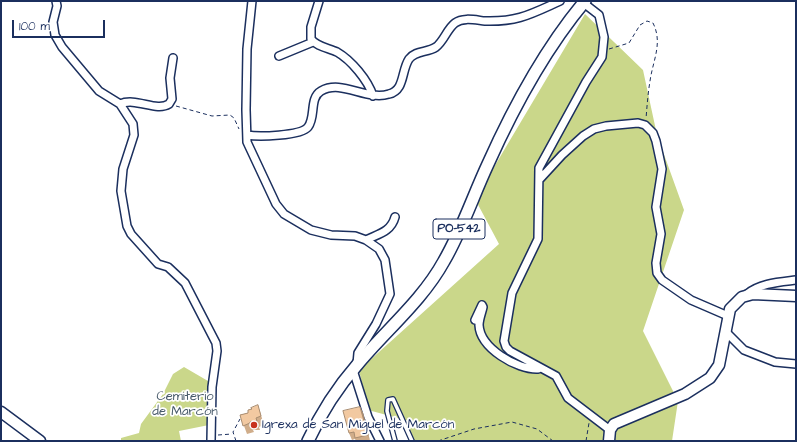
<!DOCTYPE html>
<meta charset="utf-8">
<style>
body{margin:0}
#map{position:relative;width:797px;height:442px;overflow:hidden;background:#fff;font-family:"Architects Daughter",sans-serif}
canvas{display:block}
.frame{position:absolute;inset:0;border:2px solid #1b2f5e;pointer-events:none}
.scale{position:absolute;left:12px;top:20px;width:93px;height:18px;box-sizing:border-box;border:2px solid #1b2f5e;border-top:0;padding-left:5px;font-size:12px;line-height:14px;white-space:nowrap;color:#1b2f5e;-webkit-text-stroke:3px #fff;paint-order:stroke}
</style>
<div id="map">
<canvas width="797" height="442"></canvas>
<div class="frame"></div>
<div class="scale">100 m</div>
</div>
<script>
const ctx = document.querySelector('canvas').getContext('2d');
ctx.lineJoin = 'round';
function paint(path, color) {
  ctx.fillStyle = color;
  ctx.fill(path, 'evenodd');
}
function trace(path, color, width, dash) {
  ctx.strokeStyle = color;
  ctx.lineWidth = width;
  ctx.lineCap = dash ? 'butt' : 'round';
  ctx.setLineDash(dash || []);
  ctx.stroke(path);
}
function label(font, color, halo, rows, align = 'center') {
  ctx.font = font + ' "Architects Daughter",sans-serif';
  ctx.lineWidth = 3.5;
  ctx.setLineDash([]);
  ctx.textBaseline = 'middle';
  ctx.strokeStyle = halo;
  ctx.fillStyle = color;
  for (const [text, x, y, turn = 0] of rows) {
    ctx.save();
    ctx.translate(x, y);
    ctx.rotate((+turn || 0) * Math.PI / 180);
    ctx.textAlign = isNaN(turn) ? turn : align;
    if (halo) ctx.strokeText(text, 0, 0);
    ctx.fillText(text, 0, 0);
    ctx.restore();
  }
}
paint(new Path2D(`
 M585 14 643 70 657 135 684 210 643 331 678 401 672 441H409V421L368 410 359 370 499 244 475 199Z
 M184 367 208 381 209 425 179 431 181 441H121V438L139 433 141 424 163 394 173 374Z`), '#cad78a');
const lane = new Path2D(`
 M395 441 387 411 388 400 393 399 412 441`);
const street = new Path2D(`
 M56 1 57 6 53 22 55 35 62 47 99 91 120 104 133 124 134 135 123 169 121 191 127 226 131 234 158 264 168 267 185 283 216 343 217 351 212 387 211 441
 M252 1 247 49 246 110 247 142 276 204 284 214 311 230 331 235 355 236 366 240 379 249 385 260 390 294 376 324 358 353 357 364
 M319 1 311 27V39C317 47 329 48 337 52 351 60 368 80 373 96
 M581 1 599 15 604 37 602 57 586 82 539 168 538 239 512 293 504 341 506 347 510 351 556 376 568 398 610 430
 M279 56 313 42
 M120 104C136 97 156 112 169 104L172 99 170 78 173 58
 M247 135C258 137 301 136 308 127 316 117 309 98 321 91 342 79 366 101 389 94 405 90 401 71 409 59 416 50 427 53 436 47 444 41 447 29 455 23 463 17 475 20 485 21 518 22 531 14 560 1
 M539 180 562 155 583 136 594 129 606 126 638 123 645 125 653 133 656 141 662 169 656 207 661 234 656 263 657 273 662 280 691 300 728 316
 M366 240C378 234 391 232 395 217
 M747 294C760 283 780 282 796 280
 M475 320 482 305 483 307C482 312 479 319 479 325 480 348 517 370 538 369
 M725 331 744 350 775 362 796 364
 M353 370 368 417 380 441`);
const secondary = new Path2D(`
 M1 412 40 441
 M609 441 610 430 614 424 685 394 710 378 719 365 730 309 742 297 753 294 796 296`);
const primary = new Path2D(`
 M308 441C321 413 337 388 357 365 386 330 422 301 444 261 462 230 473 196 488 164 514 106 544 50 585 1`);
trace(lane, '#1b2f5e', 6);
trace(street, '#1b2f5e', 10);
trace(secondary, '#1b2f5e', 13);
trace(primary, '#1b2f5e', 14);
trace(new Path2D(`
 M609 49 629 43 640 25 647 21 653 23C663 43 653 60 650 81 648 93 647 106 646 119
 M176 106 212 116 230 115 234 118 239 129
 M218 435 232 434
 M236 441 233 432 240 419
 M438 441 474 429 512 422 537 429 553 441
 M586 441 589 423`), '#1b2f5e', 1, [4, 3]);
trace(lane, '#fff', 3.5);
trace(street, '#fff', 7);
trace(secondary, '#fff', 10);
trace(primary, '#fff', 11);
paint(new Path2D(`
 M258 405 264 425 259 427 260 430H253L254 432 247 434 240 415 248 413 252 409Z
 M360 407 363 413 370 441H356L355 439 352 440 349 433Z`), '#d0ad8a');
paint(new Path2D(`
 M360 407 363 413 370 441 368 435Z`), '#a98d71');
const building = new Path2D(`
 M258 405 261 416 256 418 257 421 250 422V423L243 426 240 415 248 413V410L252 409 251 408Z
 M360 407 368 435 355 438 354 432 349 433 343 411Z`);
paint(building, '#f2c9a1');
trace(building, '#a98d71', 1);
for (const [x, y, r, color] of [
 [254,425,4,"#c8321e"]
]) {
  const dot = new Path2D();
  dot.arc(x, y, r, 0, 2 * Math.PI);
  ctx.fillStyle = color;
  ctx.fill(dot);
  trace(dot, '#fff', 1.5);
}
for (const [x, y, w] of [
 [459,229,52]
]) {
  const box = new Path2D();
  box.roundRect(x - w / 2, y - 10, w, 20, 3);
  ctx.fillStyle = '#fff';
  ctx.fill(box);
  trace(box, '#1b2f5e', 1);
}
label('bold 12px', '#1b2f5e', null, [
 ["PO-542",459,229]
]);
label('13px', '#475969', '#fff', [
 ["Cemiterio",185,397],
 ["de Marcón",185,412]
]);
label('13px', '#1b2f5e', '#fff', [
 ["Igrexa de San Miguel de Marcón",262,425]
], 'left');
</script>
